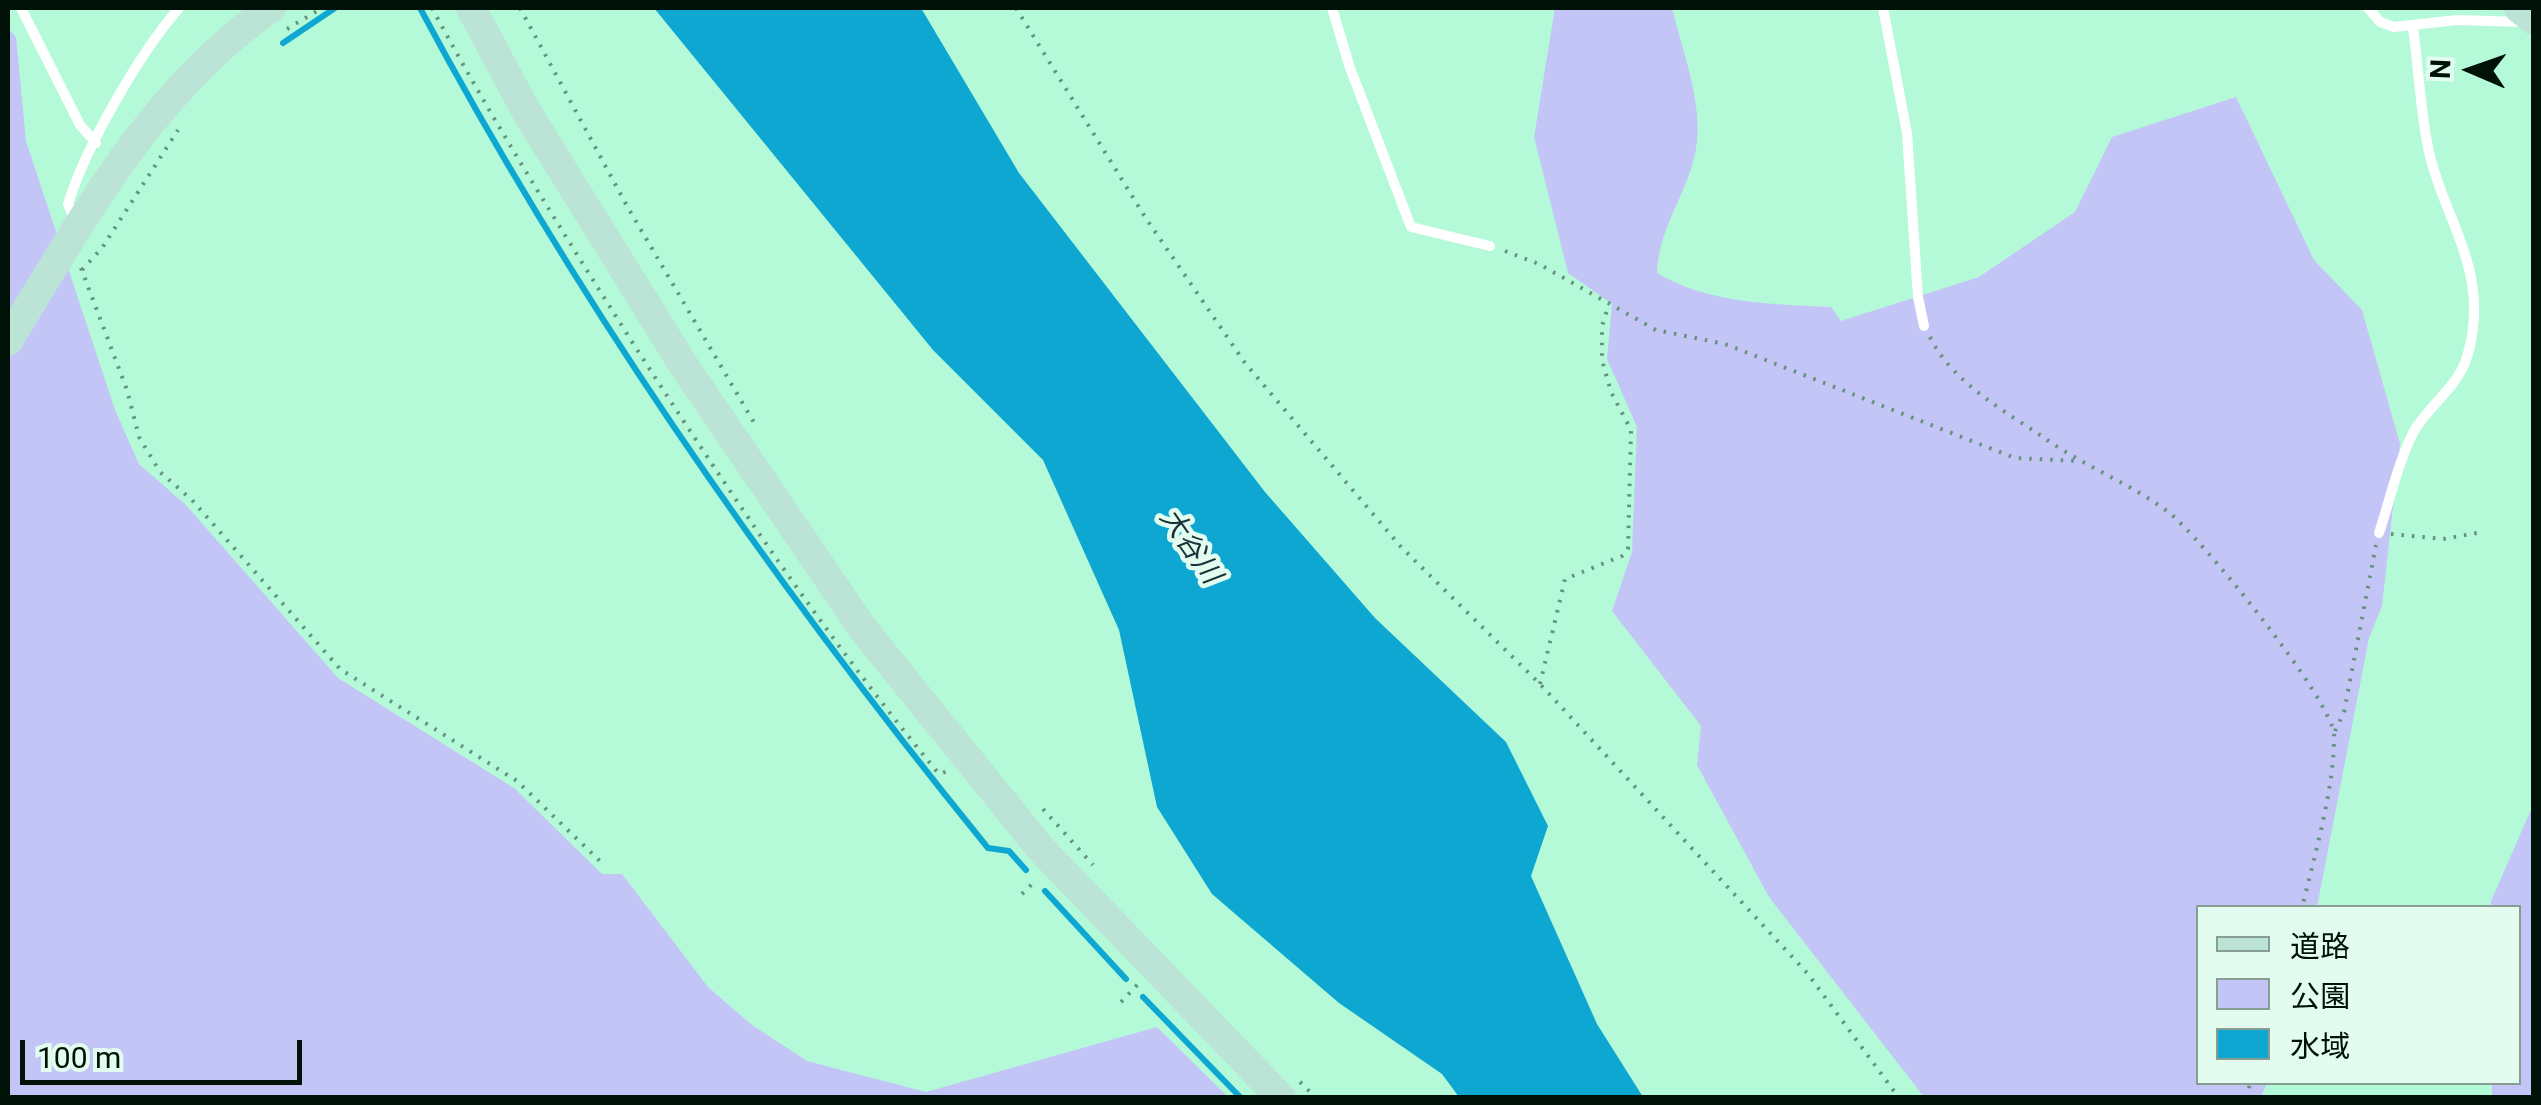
<!DOCTYPE html>
<meta charset="utf-8">
<style>
body{margin:0}
#map{position:relative;width:2541px;height:1105px;overflow:hidden;background:#b4fad9;font-family:Roboto,"Noto Sans JP",sans-serif}
canvas{display:block}
.frame{position:absolute;inset:0;border:10px solid #001108;pointer-events:none}
.legend{position:absolute;left:2196px;top:905px;width:325px;height:180px;box-sizing:border-box;background:#e2fcef;border:2px solid #889e93;margin:0;padding:12px 18px;list-style:none;font-size:30px;color:#001108}
.legend li{display:flex;align-items:center;gap:20px;height:50px}
.legend b{width:50px;border:2px solid #889e93}
.north{position:absolute;left:2421px;top:20px;width:100px;height:100px;-webkit-text-stroke:8px #e2fcef;paint-order:stroke;rotate:272deg;font-size:28px;font-weight:700;line-height:40px;text-align:center;color:#001108}
.north::after{content:'';display:block;margin:auto;width:35px;height:45px;background:#001108;clip-path:polygon(50% 0,100% 100%,50% 72%,0 100%)}
.scale{position:absolute;left:20px;top:1040px;width:282px;height:45px;box-sizing:border-box;border:5px solid #001108;border-top:0;padding-left:12px;font-size:30px;line-height:35px;white-space:nowrap;color:#001108;-webkit-text-stroke:8px #e2fcef;paint-order:stroke}
</style>
<div id="map">
<canvas width="2541" height="1105"></canvas>
<div class="frame"></div>
<ul class="legend">
<li><b style="height:12px;background:#bbe4d6"></b>道路</li>
<li><b style="height:28px;background:#c4c5f7"></b>公園</li>
<li><b style="height:28px;background:#0da7d1"></b>水域</li>
</ul>
<div class="north">N</div>
<div class="scale">100 m</div>
</div>
<script>
const ctx = document.querySelector('canvas').getContext('2d');
ctx.lineJoin = 'round';
function paint(path, color) {
  ctx.fillStyle = color;
  ctx.fill(path, 'evenodd');
}
function trace(path, color, width, dash) {
  ctx.strokeStyle = color;
  ctx.lineWidth = width;
  ctx.lineCap = dash ? 'butt' : 'round';
  ctx.setLineDash(dash || []);
  ctx.stroke(path);
}
function label(font, color, halo, rows, align = 'center') {
  ctx.font = font + ' Roboto,"Noto Sans JP",sans-serif';
  ctx.lineWidth = 9;
  ctx.setLineDash([]);
  ctx.textBaseline = 'middle';
  ctx.strokeStyle = halo;
  ctx.fillStyle = color;
  for (const [text, x, y, turn = 0] of rows) {
    ctx.save();
    ctx.translate(x, y);
    ctx.rotate((+turn || 0) * Math.PI / 180);
    ctx.textAlign = isNaN(turn) ? turn : align;
    if (halo) ctx.strokeText(text, 0, 0);
    ctx.fillText(text, 0, 0);
    ctx.restore();
  }
}
paint(new Path2D(`
 M1555 8H1672C1683 54 1708 114 1693 162 1682 201 1659 230 1657 273 1710 304 1771 304 1831 307L1841 321 1979 277 2075 212 2112 137 2236 97 2314 260 2362 310 2400 444 2382 606 2369 638 2317 907 2198 908V1082L2267 1083 2261 1097H1924L1769 897 1697 765 1701 726 1612 611 1632 552 1637 427 1607 359 1612 304 1568 273 1534 137Z
 M8 28 16 37 26 141 115 410 139 464 186 505 338 678 514 788 602 874H622L708 987 752 1025 807 1061 926 1092 1157 1027 1228 1097H8Z
 M2533 805V1097H2492V1083L2518 1082V908L2491 907V901Z`), '#c4c5f7');
paint(new Path2D(`
 M654 8H921L1019 173 1265 492 1375 618 1506 742 1548 826 1531 876 1597 1024 1643 1097H1459L1442 1074 1339 1003 1212 894 1157 807 1119 630 1043 460 933 350Z`), '#0da7d1');
trace(new Path2D(`
 M420 8C579 306 775 586 988 848L1009 851 1026 870
 M283 43 335 8
 M1045 891 1126 979
 M1143 997 1241 1098`), '#0da7d1', 6);
trace(new Path2D(`
 M432 8C492 120 559 226 627 334 725 486 824 635 939 774L948 771
 M520 8 627 206 756 426
 M1016 8 1145 217 1245 363 1401 547 1540 684 1808 974 1899 1098
 M287 29 322 8
 M1505 251 1539 264 1656 330 1725 344 2015 458 2077 461
 M81 268 127 390 139 437 160 472 192 500 340 669 517 781 602 863
 M82 270 102 248 178 130
 M1930 337C1952 382 2003 410 2043 437 2082 465 2129 483 2167 511 2199 535 2332 699 2334 735 2335 786 2314 857 2302 908
 M2391 534 2443 539 2477 533
 M1540 684 1565 579 1622 556 1628 549 1631 430 1611 392 1602 360V326L1608 307
 M2335 731 2344 712 2376 545
 M1043 809 1093 865
 M1022 894 1036 880
 M1121 1002 1139 983
 M1300 1082 1316 1098
 M2245 1098 2251 1082`), '#64927c', 4, [2.5, 8]);
trace(new Path2D(`
 M21 8 80 125 96 143
 M1332 8 1350 68 1411 227 1490 246
 M1883 8 1907 133 1918 297 1924 326
 M2368 8 2380 22 2394 27 2457 20 2523 22
 M76 224 68 204C86 146 139 54 179 8
 M2379 533C2390 500 2398 462 2414 431 2429 406 2459 385 2467 357 2493 269 2441 219 2427 142 2420 104 2418 65 2413 27`), '#fff', 10);
trace(new Path2D(`
 M471 8 526 111 684 366 863 629 1041 849 1281 1098
 M2519 8 2534 20
 M8 341C82 220 152 90 271 8`), '#bbe4d6', 30);
label('italic 28px', '#1b3038', '#e2fcef', [
 ["大谷川",1189,547,55]
]);
</script>
